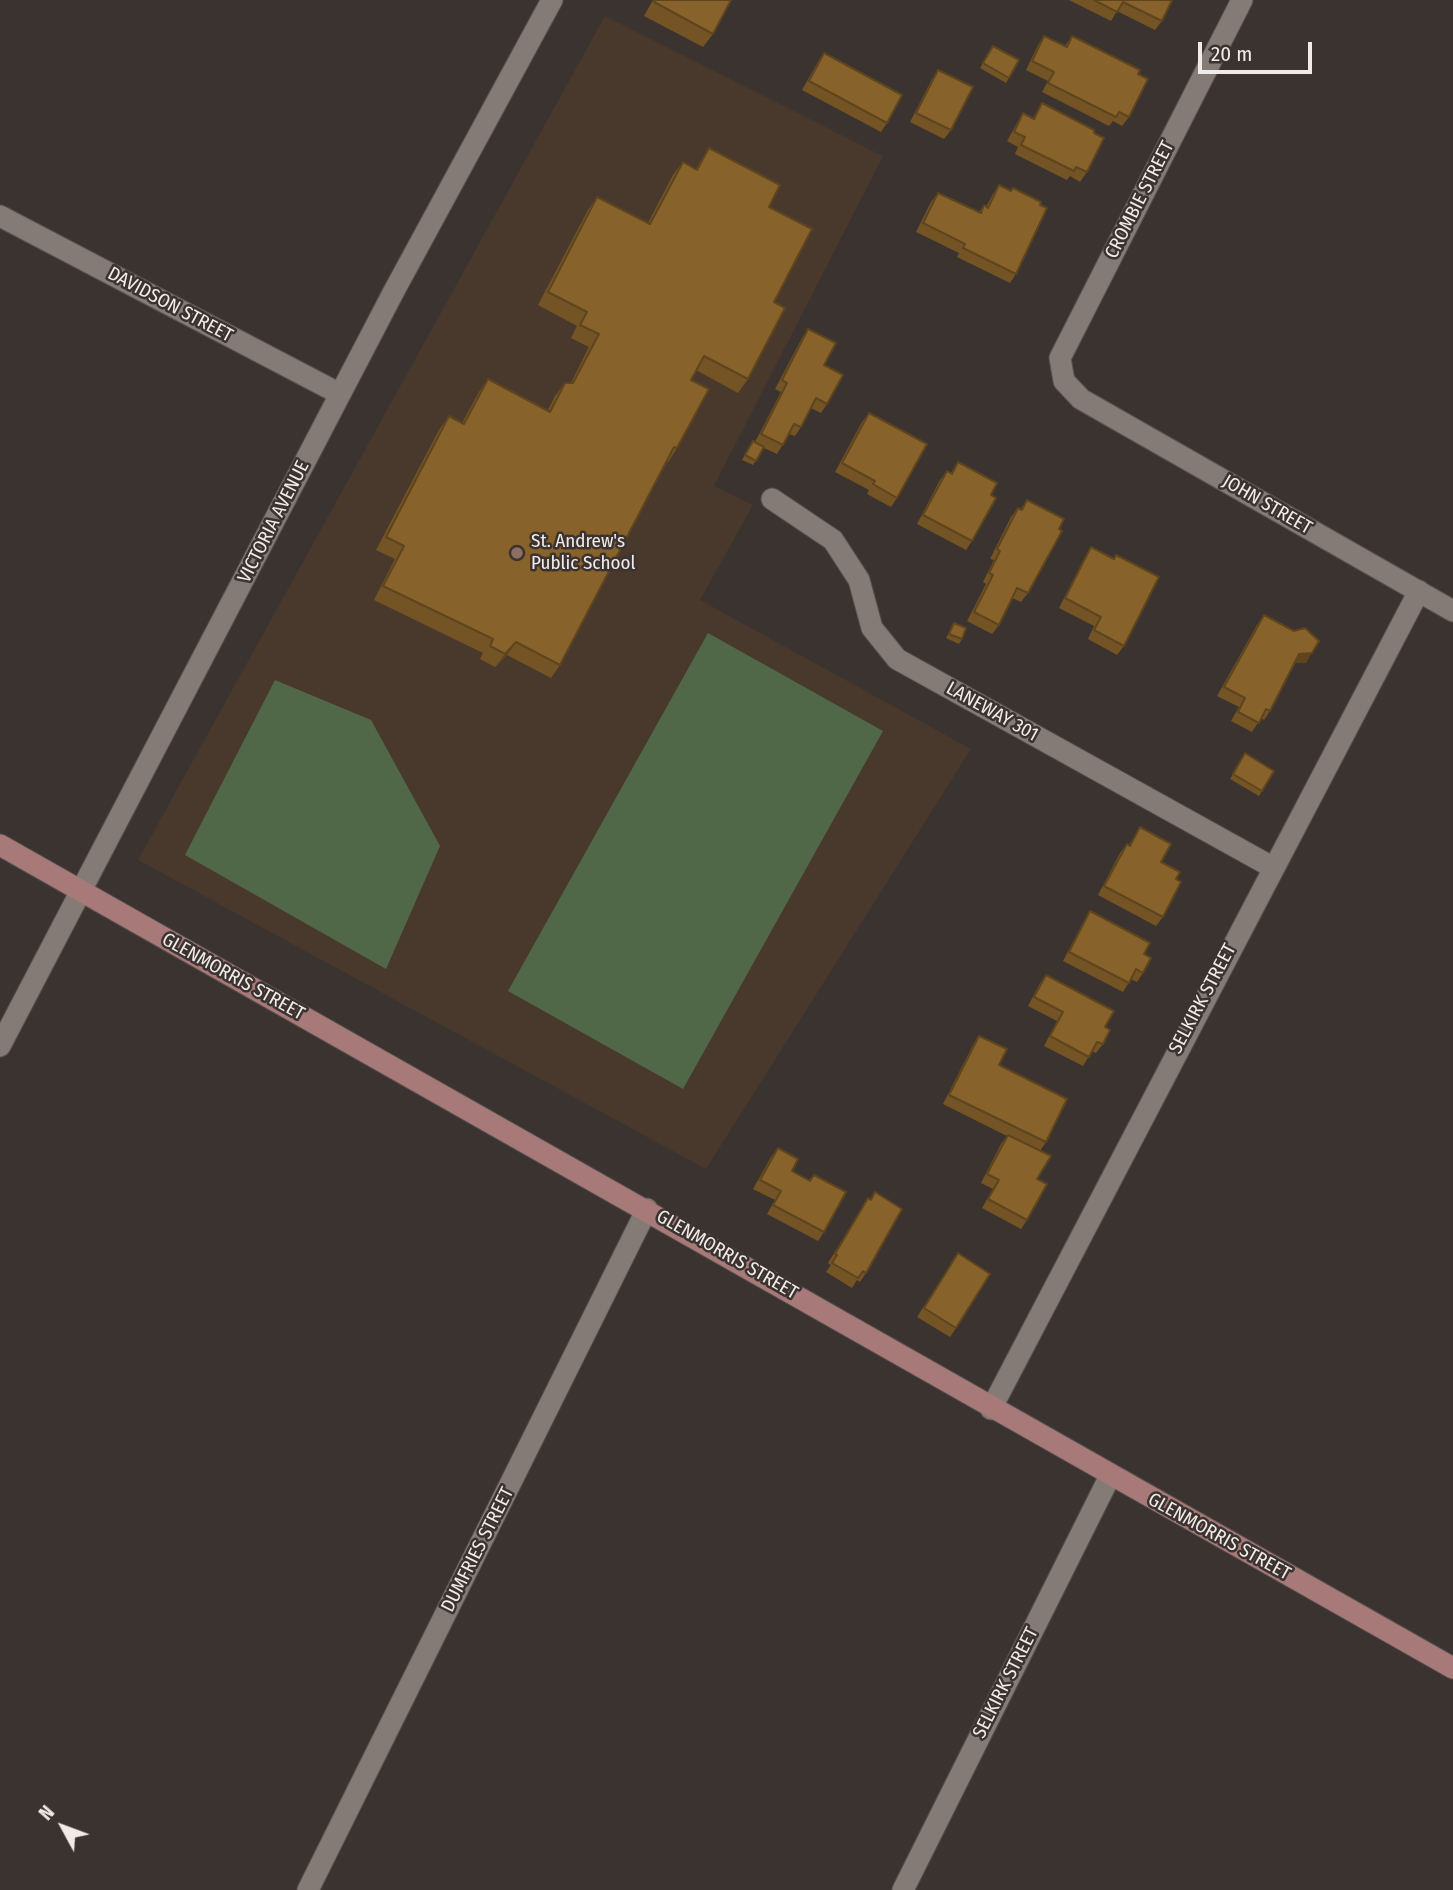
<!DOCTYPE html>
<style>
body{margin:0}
#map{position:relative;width:1453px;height:1890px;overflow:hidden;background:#3b3330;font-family:"Fira Sans Condensed",sans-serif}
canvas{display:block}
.north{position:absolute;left:28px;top:1792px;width:70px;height:70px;-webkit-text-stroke:5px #3b3330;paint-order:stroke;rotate:311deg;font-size:19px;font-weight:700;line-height:28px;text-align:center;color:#f0ebe9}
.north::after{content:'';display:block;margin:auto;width:24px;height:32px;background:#f0ebe9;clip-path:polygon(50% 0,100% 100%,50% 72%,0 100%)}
.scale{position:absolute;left:1198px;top:42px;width:114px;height:32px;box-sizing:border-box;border:4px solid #f0ebe9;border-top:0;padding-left:9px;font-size:21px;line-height:24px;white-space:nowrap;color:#f0ebe9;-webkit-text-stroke:5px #3b3330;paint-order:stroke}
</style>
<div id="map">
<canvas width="1453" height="1890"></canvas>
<div class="north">N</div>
<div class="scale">20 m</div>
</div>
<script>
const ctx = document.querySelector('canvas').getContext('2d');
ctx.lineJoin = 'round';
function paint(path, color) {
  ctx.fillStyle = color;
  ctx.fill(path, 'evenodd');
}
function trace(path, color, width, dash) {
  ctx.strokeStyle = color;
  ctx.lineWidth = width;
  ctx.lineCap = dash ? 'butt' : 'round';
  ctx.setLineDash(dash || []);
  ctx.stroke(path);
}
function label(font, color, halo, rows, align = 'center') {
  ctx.font = font + ' "Fira Sans Condensed",sans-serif';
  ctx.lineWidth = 5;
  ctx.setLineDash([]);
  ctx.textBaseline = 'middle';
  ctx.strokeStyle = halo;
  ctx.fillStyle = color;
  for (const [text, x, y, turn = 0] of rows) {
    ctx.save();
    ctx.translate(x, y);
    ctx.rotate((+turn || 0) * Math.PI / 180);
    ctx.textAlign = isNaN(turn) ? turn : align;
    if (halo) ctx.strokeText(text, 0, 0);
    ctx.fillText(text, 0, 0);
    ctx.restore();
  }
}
paint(new Path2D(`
 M605 16 883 156 714 486 753 505 700 600 971 749 706 1169 138 860Z`), '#49392d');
paint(new Path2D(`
 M708 633 883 731 683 1089 508 991Z
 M275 680 371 720 440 846 386 969 185 855Z`), '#506848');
const lane = new Path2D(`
 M772 499 833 540 859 580 872 628 897 659 1272 867`);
const street = new Path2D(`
 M1242 0 1060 358 1064 381 1081 399 1453 611
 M0 216 340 394
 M0 1046 394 291 552 0
 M991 1409 1419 591
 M308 1890 647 1209
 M903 1890 1110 1476`);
const secondary = new Path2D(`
 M0 845 1453 1668`);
trace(lane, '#58514e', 23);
trace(street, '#58514e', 23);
trace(secondary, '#58514e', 23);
trace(lane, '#847b77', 21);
trace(street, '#847b77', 21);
trace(secondary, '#a87979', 21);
paint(new Path2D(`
 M653 0H731L713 34 703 47 644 16Z
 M1069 0H1172L1162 21 1155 30 1117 11 1111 21Z
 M1044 36 1065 46 1072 36 1138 74 1129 117 1122 126 1113 121 1109 126 1042 92 1048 81 1026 70 1038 45Z
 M990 51 1009 78 1006 83 980 68Z
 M824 53 887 123 881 132 802 90 818 62Z
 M938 70 951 130 944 139 910 122 932 79Z
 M1042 103 1087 172 1080 182 1070 176 1067 180 1015 154 1018 147 1007 141 1017 123 1023 113 1033 118Z
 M709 148 769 207 774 302 748 379 738 393 696 370 691 380 677 448 668 462 667 461 560 665 551 678 507 655 495 667 480 659 483 653 374 600 395 559 376 550 439 430 449 416 462 423 479 392 488 379 548 410 555 396 565 383H571L589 347 571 338 577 326 538 305 588 210 597 197 648 223 673 175 683 162 696 169Z
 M999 185 1016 274 1010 283 957 257 959 253 916 232 931 202 938 193 979 212 984 205 986 207 993 194Z
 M808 329 824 365 827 404 821 413 811 408 801 427 795 436 789 434 777 454 764 448 753 465 742 460 753 441 755 442 781 392 775 389 802 338Z
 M869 413 897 498 891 507 867 494 869 490 835 472 862 422Z
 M958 462 991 495 972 541 966 550 917 524 940 480 947 471 951 473Z
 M1027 500 1028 593 1021 602 1012 598 999 625 992 634 967 621 986 584 983 582 994 560 990 559 1011 517 1018 508 1020 510Z
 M1091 547 1113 559 1116 555 1124 646 1117 655 1088 639 1094 626 1059 608 1085 557Z
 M1264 615 1306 663H1295L1270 711 1264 720 1261 718 1252 732 1231 721 1239 707 1217 696 1257 625Z
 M954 623 962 639 959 644 946 638Z
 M1242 758 1262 791 1259 796 1230 779Z
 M1140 827 1161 862 1176 879 1163 917 1156 926 1098 895 1120 853 1127 844 1129 845Z
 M1090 911 1144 954 1143 973 1137 982 1131 979 1123 992 1063 961 1084 921Z
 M1046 975 1105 1027 1103 1044 1096 1053 1092 1051 1083 1066 1044 1046 1057 1021 1028 1006 1039 985Z
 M979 1036 999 1065 1046 1142 1040 1151 1037 1179 1027 1220 1021 1229 982 1208 993 1189 981 1183 1001 1144 1007 1136 943 1104 973 1045Z
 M778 1148 792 1171 809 1180 814 1175 824 1232 818 1241 767 1214 775 1200 753 1189 771 1157Z
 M868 1198 866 1273 860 1282 857 1280 852 1288 826 1272 831 1265 828 1263Z
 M958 1253 956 1328 950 1337 917 1317Z`), '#745425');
paint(new Path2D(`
 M516 642 507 655 495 667 505 654Z
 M1312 653 1306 663H1293L1299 654Z`), '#5e451e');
const building = new Path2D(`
 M655 0H731L713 34 654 2Z
 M1094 0H1172L1162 21 1123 2 1117 12Z
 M1044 36 1067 47 1072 36 1140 70 1138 74 1148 79 1129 117 1119 112 1116 117 1048 83 1054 72 1032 61Z
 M993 46 1019 60 1009 78 983 63Z
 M824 53 902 95 887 123 809 81Z
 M938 70 973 87 951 130 916 113Z
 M1042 103 1094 130V133L1104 138 1087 172 1076 167 1074 171 1021 145 1025 137 1014 132 1023 113 1034 119Z
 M709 148 780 185 769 207 812 229 774 302 785 308 748 379 704 356 691 380 709 389 677 448 674 447 560 665 516 642 505 654 490 646 493 639 383 586 404 546 386 537 449 416 464 424 488 379 550 412 565 383H573L599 334 580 325 587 312 548 292 597 197 650 224 683 162 697 170Z
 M999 185 1011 191 1013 188 1041 202 1040 205 1047 208 1016 274 963 248 965 244 923 223 938 193 981 213 984 205 988 208Z
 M808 329 836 343 824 365 843 375 827 404 816 398 801 427 794 424 783 445 761 434 787 383 782 380Z
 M869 413 927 444 897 498 873 484 875 481 842 463Z
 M753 441 764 447 756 461 745 455Z
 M958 462 997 483 991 495 996 498 972 541 923 515 947 471 952 474Z
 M1027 500 1064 519 1059 529 1062 531 1028 593 1017 588 999 625 974 612 993 575 989 573 1000 551 997 549 1018 508 1022 510Z
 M1091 547 1114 559 1116 555 1159 577 1124 646 1094 630 1101 617 1065 598Z
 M1264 615 1294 631 1305 628 1319 641 1312 653 1299 654 1270 711 1266 709 1259 723 1238 712 1245 698 1224 687Z
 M954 623 966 628 962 639 949 634Z
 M1245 753 1274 771 1262 791 1233 774Z
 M1140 827 1171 844 1161 862 1180 872 1176 879 1181 882 1163 917 1104 886 1127 844 1130 846Z
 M1090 911 1150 943 1144 954 1151 958 1143 973 1136 969 1129 983 1069 952Z
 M1046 975 1114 1011 1105 1027 1110 1030 1103 1044 1097 1042 1089 1057 1050 1036 1063 1012 1034 997Z
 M979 1036 1007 1049 999 1065 1067 1099 1046 1142 949 1095Z
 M1008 1135 1051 1156 1037 1179 1047 1184 1027 1220 988 1199 999 1180 987 1174Z
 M778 1148 798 1159 792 1171 810 1181 814 1175 846 1192 824 1232 773 1205 781 1191 760 1180Z
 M875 1192 902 1209 866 1273 863 1271 858 1278 832 1263 837 1255 835 1254 868 1198 871 1200Z
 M958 1253 990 1274 956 1328 924 1308Z`);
paint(building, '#87622b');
trace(building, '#5e451e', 2);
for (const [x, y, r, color] of [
 [517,553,7,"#8d6e63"]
]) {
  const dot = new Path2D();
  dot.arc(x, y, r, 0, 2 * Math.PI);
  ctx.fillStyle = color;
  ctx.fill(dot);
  trace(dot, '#3b3330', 2.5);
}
label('19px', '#f0ebe9', '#3b3330', [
 ["CROMBIE STREET",1140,200,-63],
 ["DAVIDSON STREET",170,305,28],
 ["JOHN STREET",1267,505,30],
 ["VICTORIA AVENUE",274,522,-63],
 ["LANEWAY 301",992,712,29],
 ["GLENMORRIS STREET",233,977,29],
 ["SELKIRK STREET",1203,999,-62],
 ["GLENMORRIS STREET",727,1255,30],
 ["GLENMORRIS STREET",1219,1537,29],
 ["DUMFRIES STREET",478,1550,-63],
 ["SELKIRK STREET",1006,1683,-63]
]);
label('19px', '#f0ebe9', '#3b3330', [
 ["St. Andrew's",531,542],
 ["Public School",531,564]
], 'left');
</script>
